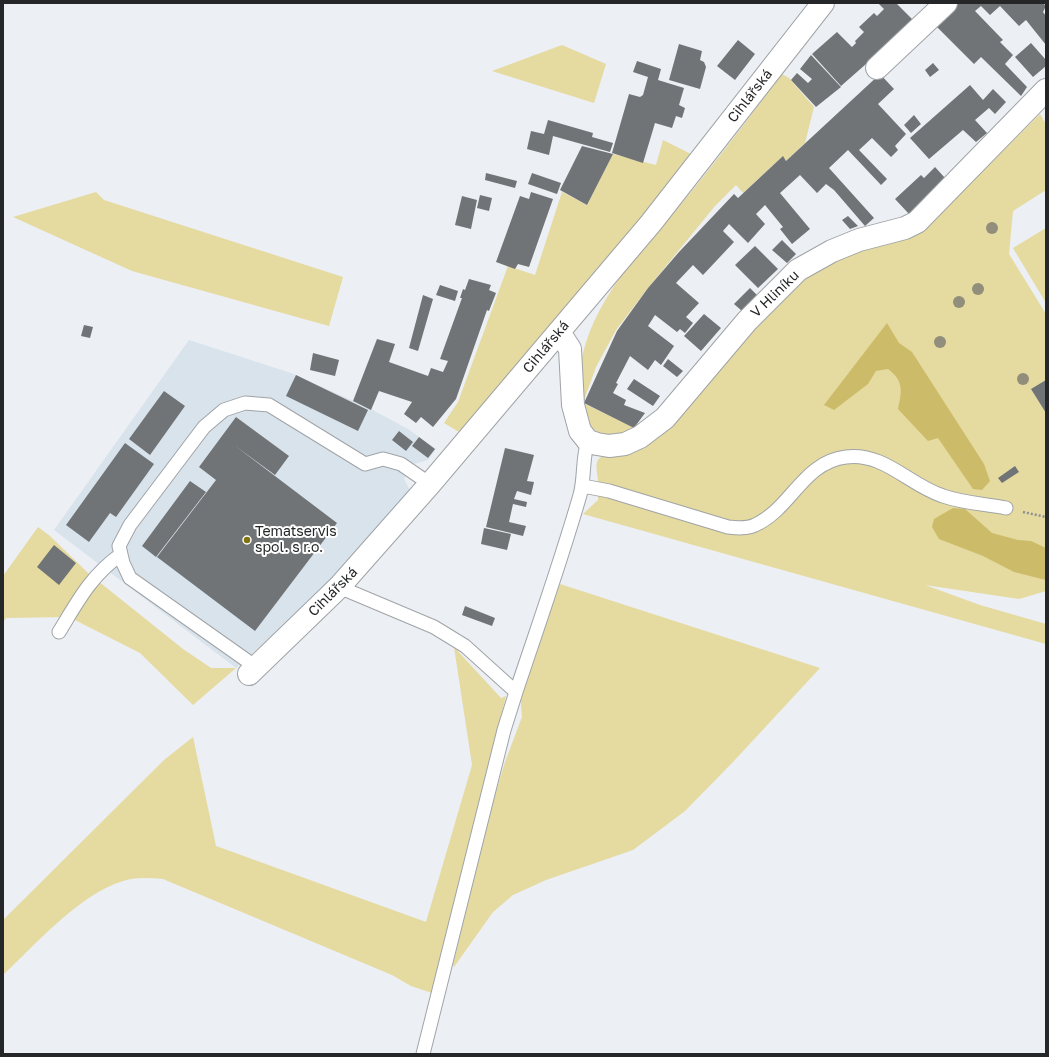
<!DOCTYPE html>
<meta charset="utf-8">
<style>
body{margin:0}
#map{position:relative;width:1049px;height:1057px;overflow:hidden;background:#eceff3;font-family:"Golos Text",sans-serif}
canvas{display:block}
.frame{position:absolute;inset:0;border:4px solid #252627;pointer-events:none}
</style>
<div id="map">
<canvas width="1049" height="1057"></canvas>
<div class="frame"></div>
</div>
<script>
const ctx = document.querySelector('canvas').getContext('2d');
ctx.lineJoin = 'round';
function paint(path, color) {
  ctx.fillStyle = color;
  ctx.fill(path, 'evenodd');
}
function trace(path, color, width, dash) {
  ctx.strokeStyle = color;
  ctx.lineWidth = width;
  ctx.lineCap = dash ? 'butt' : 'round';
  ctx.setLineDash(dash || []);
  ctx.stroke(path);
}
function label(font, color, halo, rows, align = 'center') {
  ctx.font = font + ' "Golos Text",sans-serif';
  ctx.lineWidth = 4;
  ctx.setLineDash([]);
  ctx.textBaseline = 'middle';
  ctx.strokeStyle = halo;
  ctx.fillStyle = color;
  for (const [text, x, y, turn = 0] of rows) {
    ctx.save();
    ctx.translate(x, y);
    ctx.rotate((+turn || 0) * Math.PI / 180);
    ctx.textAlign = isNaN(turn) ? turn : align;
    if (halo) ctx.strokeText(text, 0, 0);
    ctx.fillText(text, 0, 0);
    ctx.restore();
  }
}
paint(new Path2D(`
 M189 340 291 373 369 408 408 429 436 449 428 460 414 464 404 479 410 490 327 585 236 668 54 530Z`), '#d9e3ec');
paint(new Path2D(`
 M562 45 606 64 594 103 492 71Z
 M782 74 789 78 814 107 805 143 786 161 782 157 743 193 736 185 715 206 648 288 616 330 596 367 583 403 635 428 633 434C608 437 587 435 580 408 577 395 578 382 580 369 591 295 650 243 695 187 725 150 753 112 782 74Z
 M1040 114 1046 124V190L1013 211 1009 254 1046 314V591L1019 599 925 585 980 605 1046 624V644L583 514 598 500C598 493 599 486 598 480 596 462 593 458 613 452L777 301 814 271 855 249 926 227Z
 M663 140 691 154 578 299 459 432 444 423 458 402 508 266 535 275 562 192 587 205 613 154 656 165Z
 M96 192 104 200 343 277 329 326 132 271 13 217Z
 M1046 228V303L1013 248Z
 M38 527 50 536 88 573 183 649 211 668H236L193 705 140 653 69 617 6 618 3 622V576Z
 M560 584 820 668 733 762 685 811 633 850 546 880 513 895 493 912 454 967 453 965 484 831 505 762 522 717 520 691Z
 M454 647 501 698 506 696 432 993 411 986 392 975 163 879C150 878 136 877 123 881 80 894 36 944 3 975V920L164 760 193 737 216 846 426 922 472 765Z`), '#e5da9f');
paint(new Path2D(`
 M887 323 899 343 912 352 984 464 990 481 982 490 973 489 938 438 928 441 898 409C902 391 904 381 888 369L876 371 868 384 834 410 824 405Z
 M953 508 965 509 992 533 1018 540 1031 541 1046 548V580L1014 572 983 556 939 539 932 527 934 519Z`), '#ccbc69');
paint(new Path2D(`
 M878 3H896L916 23 868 67 866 64 841 86 812 54 837 32 852 47 856 43 855 41 864 32 859 27 874 13 877 16 884 9Z
 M955 3H1043L1046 6 1043 12 1046 16V45L1026 20 1019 26 1000 6 990 15 981 6 975 11 1003 40 1000 42 1013 55 1005 64 1027 87 1021 96 981 57 974 64 934 24Z
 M738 40 755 54 735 80 717 66Z
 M1031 43 1046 60V66L1033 77 1015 57Z
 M679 44 702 51 700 60 704 62 706 67 700 89 669 80Z
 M811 55 841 87 816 107 791 80 797 73 808 83 812 79 800 69Z
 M637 61 661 69 658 80 684 88 679 105 685 108 682 118 676 116 672 128 655 123 643 163 612 153 629 94 640 97 643 95 648 77 633 72Z
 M933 63 939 70 930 77 925 70Z
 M880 74 894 89 878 104 906 134 895 146 898 150 891 157 872 138 859 150 887 179 881 185 848 150 829 168 874 218 865 226 834 190 826 184 817 193 800 175 780 193 810 229 792 244 780 229 783 227 765 205 756 214 765 224 748 243 729 224 723 231 734 242 703 275 693 265 676 283 699 303 686 317 693 323 685 333 680 329 677 332 655 315 648 326 674 346 661 365 655 360 648 370 630 356 616 383 618 384 613 393 626 400 624 405 645 413 634 428 584 403 617 331 648 288 679 252 734 194 738 198 783 156 786 161Z
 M970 85 983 100 993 89 1006 102 995 114 989 108 975 120 987 133 976 142 963 130 929 159 910 138Z
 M914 115 921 124 911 133 904 125Z
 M548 120 593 133 592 137 613 143 610 152 553 136 549 155 527 149 531 131 544 134Z
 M582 146 613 154 587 205 560 190Z
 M935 167 945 178 909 214 895 199 921 175 924 178Z
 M486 173 517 181 515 188 485 180Z
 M532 173 561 183 557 194 528 184Z
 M531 192 553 199 529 267 518 264 515 269 496 262 520 196 529 199Z
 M480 195 492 198 489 211 477 208Z
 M462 196 477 200 471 229 455 225Z
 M848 216 858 226 850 229 842 220Z
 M782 240 796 254 787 263 772 250Z
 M755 246 778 269 758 288 735 265Z
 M469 279 491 285 489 290 496 293 489 311 487 310 456 399 433 427 421 417 416 423 404 414 412 402 379 391 371 410 353 401 377 339 395 344 389 362 428 376 431 368 443 372 448 361 440 359 462 298H460L463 289 465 290Z
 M440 285 458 291 455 301 436 295Z
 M750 288 757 295 742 311 734 304Z
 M423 295 433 299 418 351 409 348Z
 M704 314 721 328 701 351 684 336Z
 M84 325 93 327 90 338 81 336Z
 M313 353 339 360 335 376 310 370Z
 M668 359 683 371 677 377 663 366Z
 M296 375 368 410 358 431 286 396Z
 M634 379 660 396 653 406 627 389Z
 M1046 380V413L1031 389Z
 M164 391 185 406 150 455 129 439Z
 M236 417 289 456 275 475 234 445 337 523 255 631 157 557 216 480 199 467Z
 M399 431 413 442 406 451 392 440Z
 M419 437 435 449 428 458 412 446Z
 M125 443 154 464 116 517 110 513 89 542 66 525Z
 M505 448 534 455 527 481 534 482 531 495 517 491 514 499 527 502 526 507 513 504 509 522 526 526 523 536 486 527Z
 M1015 466 1019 472 1002 483 998 478Z
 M190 481 206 492 156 557 142 546Z
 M484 528 511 534 507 550 481 544Z
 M54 545 76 563 59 585 37 567Z
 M465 606 495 618 492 626 462 615Z`), '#707477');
const service = new Path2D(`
 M583 486 609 491 728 527C737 528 747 529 755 525 791 509 803 462 846 457 884 452 909 485 943 496 963 503 985 504 1006 508
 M339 587 434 627 465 646 516 692 504 730 423 1054
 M59 632C78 601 90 577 120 555
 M256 667 130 578 123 563 119 546 130 525 204 427 224 410 245 403 269 405 365 464 383 459 401 464 430 484
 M516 692C538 626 561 561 580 495 585 477 582 458 588 441`);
const minor = new Path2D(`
 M877 68 946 3
 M559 332 570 349 573 405 580 431 588 441 597 444 609 446 625 444 640 437 665 418 747 321 798 270 832 251 859 240 905 228 917 222 1046 90
 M249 674 339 587 430 484 651 223 823 3`);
trace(service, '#a0a4a7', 15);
trace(minor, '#a0a4a7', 24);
trace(new Path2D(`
 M1023 512 1046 517`), '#8d8f91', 2.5, [2, 2]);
trace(service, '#fff', 13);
trace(minor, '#fff', 22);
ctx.fillStyle = '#918e7c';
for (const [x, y] of [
 [992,228],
 [978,289],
 [959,302],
 [940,342],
 [1023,379]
]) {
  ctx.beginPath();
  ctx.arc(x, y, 6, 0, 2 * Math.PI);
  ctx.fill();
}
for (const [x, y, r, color] of [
 [247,540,4,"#817212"]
]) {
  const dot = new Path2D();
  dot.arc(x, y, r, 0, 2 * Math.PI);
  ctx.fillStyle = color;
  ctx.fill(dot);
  trace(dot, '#fff', 1.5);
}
label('14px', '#252627', '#fff', [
 ["Cihlářská",750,96,-52],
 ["V Hliníku",775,294,-44],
 ["Cihlářská",546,347,-50],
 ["Cihlářská",333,592,-45]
]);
label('14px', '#252627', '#fff', [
 ["Tematservis",255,532],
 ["spol. s r.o.",255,548]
], 'left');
</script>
